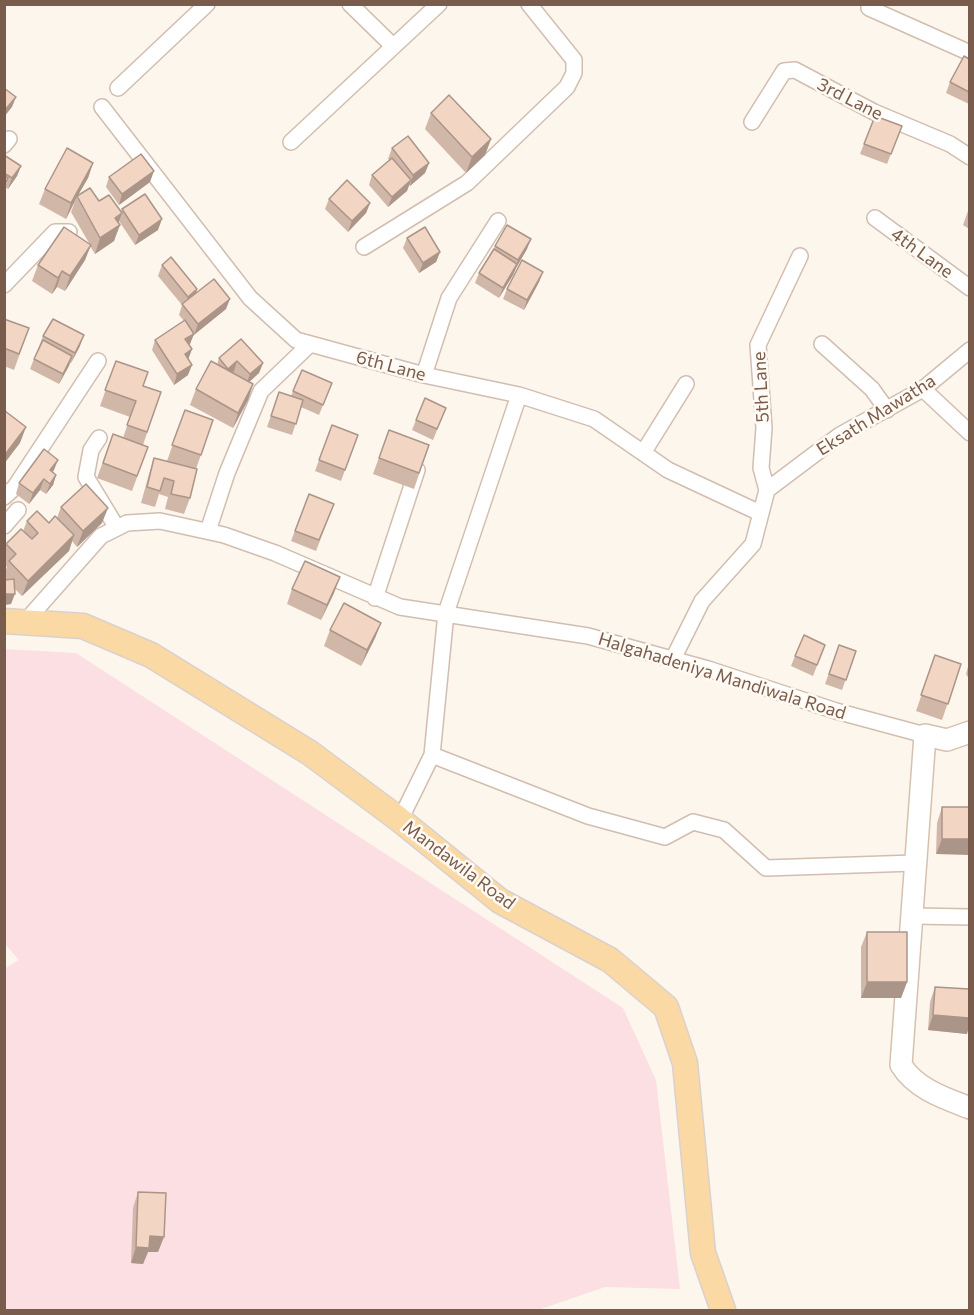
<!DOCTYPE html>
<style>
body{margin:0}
#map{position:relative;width:974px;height:1315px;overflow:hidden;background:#fdf6ec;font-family:Commissioner,sans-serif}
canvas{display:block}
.frame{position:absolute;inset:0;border:6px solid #7a5c4d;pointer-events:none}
</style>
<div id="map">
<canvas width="974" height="1315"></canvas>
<div class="frame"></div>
</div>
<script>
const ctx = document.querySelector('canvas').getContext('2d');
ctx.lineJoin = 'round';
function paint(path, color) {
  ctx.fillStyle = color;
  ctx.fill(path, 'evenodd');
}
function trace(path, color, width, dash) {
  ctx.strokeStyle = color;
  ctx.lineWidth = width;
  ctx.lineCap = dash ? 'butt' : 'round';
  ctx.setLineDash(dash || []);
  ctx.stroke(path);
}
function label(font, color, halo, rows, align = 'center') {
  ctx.font = font + ' Commissioner,sans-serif';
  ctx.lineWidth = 5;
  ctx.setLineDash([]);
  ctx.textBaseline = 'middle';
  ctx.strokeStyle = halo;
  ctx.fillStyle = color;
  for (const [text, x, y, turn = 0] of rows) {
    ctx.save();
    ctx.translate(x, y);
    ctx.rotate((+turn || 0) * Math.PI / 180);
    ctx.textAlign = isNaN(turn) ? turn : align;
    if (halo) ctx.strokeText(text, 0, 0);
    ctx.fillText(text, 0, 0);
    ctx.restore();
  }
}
paint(new Path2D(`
 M4 649 76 653 623 1008 656 1080 680 1289 605 1287 538 1310H5L4 969 19 960 4 943Z`), '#fbdfe3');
const street = new Path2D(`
 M350 4 393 46
 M869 8 970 53
 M118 88 207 4
 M102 107 250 298 296 340 424 375 519 395 594 419 668 470 760 513
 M752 122 784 71 795 70 874 112 950 144 970 157
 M291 142 439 4
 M4 145 9 139
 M875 218 970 288
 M364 247 467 183 567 87 574 73V60L529 4
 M4 285 55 232H69
 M822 344 872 389 887 410
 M424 375 449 298 498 221
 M923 389 970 433
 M99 438 91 450 86 477 117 528
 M643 453 686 384
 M767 490 761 468 764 428 758 345 800 256
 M4 497 15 487 98 361
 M4 526 18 510
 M208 531 227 473 261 391 309 345
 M375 598 417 470
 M25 622 101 536 127 523 160 521 224 535 275 553 400 607 588 636 708 669 836 711 925 735
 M673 659 702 601 753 544 767 490 840 435 923 389 970 350
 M432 755 588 816 665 837 693 822 724 830 766 868 914 863
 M400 820 432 755 446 613 519 395
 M913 916 970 917`);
const secondary = new Path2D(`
 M970 732 947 740 925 735 901 1065C916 1089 944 1098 970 1108`);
const primary = new Path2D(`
 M4 621 83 626 151 655 310 753 400 820 500 901 610 960 666 1007 685 1063 703 1253 723 1310`);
trace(street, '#d1beb0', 18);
trace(secondary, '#d6c0b0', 24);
trace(primary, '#dad1cd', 27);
trace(street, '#fff', 15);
trace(secondary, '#fff', 21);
trace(primary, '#fbd9a5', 24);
paint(new Path2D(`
 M969 59V104L946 93 950 82Z
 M431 113 491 139 485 155 466 173 425 129Z
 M875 116 902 126 887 164 860 154Z
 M392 148 429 163 425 173 410 186 409 185 407 191 388 207 369 185 372 175 389 160 388 159Z
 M4 155 21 166 17 176 8 189 5 187V189Z
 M93 163 88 178 78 195 99 201 121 212 122 209 158 230 135 245 119 221 114 241 95 254 90 246 85 260 65 291 57 287 52 294 32 281 38 265 89 243 71 212 75 202 66 219 39 204 45 189Z
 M109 177 150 182 119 205 106 187Z
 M329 199 370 203 366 213 348 232 325 209Z
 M969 208V229L963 225Z
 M407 238 440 252 436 262 419 273 403 248Z
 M495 246 527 249 516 268 513 275 499 298 475 283 479 273Z
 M162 265 197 289 196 294 226 309 194 334 189 345 192 349 188 359V375L174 385 152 350 155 340 184 321 179 315 182 305 158 276Z
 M543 272 539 282 524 310 503 299 507 289Z
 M4 319 29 328 14 370 4 366Z
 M43 336 80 346 71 363H70L59 384 30 369Z
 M219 358 263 363 259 373 249 382 253 384 248 400 233 428 190 405 196 389 217 365Z
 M116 361 143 386 161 392 143 445 148 447 132 491 97 478 113 434 123 438 130 417 100 406Z
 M302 370 332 383 319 415 301 407 292 435 267 427 279 392 291 396Z
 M446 408 433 440 412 430 416 420Z
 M185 410 213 420 196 469 190 498 184 514 165 509 168 497 159 494 155 507 141 503 149 474 154 458 173 463 167 461Z
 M332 425 358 435 341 481 315 471Z
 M389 430 429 445 414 489 373 474Z
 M54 470 53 472 56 475 53 485 46 494 40 490 29 504 16 494 19 483Z
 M309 494 334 504 316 551 291 541Z
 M61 507 102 523 77 547 72 541 69 551 22 596 15 589 11 604 4 605V580L6 579 4 578V574L7 567 4 564V547L6 544 23 531 27 521 49 523 57 518Z
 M292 589 334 593 321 620 287 604Z
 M381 623 375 638 361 666 324 646 330 630Z
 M825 645 813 676 791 666 795 656Z
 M839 645 856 651 842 690 825 684Z
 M935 656 961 664 942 720 916 711Z
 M969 663V679L966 674Z
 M942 807H969L936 854 937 823Z
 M867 932 907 982 901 998H861V947Z
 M935 987 967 1034 928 1030 930 1002Z
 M138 1192 158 1252H148L143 1264 131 1263 133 1208Z`), '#d1b7a8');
paint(new Path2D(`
 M16 97 12 107 4 117V111Z
 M491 139 485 155 466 173 472 157Z
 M93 163 88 178 77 197V196L66 219 71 203Z
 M429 163 425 173 410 186 413 175Z
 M21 166 17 176 8 189 12 178Z
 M154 171 150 182 119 205 122 194Z
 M411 180 407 191 388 207 392 197Z
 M370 203 366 213 348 232 352 221Z
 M122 213 117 227 120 225 114 241 95 254 100 238 115 218Z
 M162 219 158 230 135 245 139 235Z
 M531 239 527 249 516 268 513 275 499 298 503 288 516 266 518 260Z
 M91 245 85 260 65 291 70 276Z
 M440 252 436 262 419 273 423 263Z
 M62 271 57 287 52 294 58 278Z
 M543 272 539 282 524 310 527 300Z
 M197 289 194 300 184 308 188 297Z
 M230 299 226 309 194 335 198 324Z
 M194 334 190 344 181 349 185 339Z
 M84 335 80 346 71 363 75 353Z
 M192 349 188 360 185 354Z
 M72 356 69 366 59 384 63 374Z
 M237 361 234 371 224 379 228 369Z
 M263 363 259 373 246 385 250 374Z
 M192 365 188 375 174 385 177 374Z
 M253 384 248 400 233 428 238 413Z
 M26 427 20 443 4 464V456Z
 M58 460 54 470 46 480 50 470Z
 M56 475 53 485 46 494 50 484Z
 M44 479 40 490 29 504 33 493Z
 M108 508 102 523 77 547 83 531Z
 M74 535 69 551 22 596 28 581Z
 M340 577 334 593 321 620 327 605Z
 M4 594H15L11 604 4 605Z
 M381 623 375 638 361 666 367 650Z
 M942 839H969V855L936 854Z
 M867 982H907L901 998H861Z
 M933 1015 969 1018V1027L967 1034 928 1030Z
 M150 1236 164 1237 158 1252H148L143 1264 131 1263 136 1247Z`), '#aa9588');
const building = new Path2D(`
 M964 56 969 59V92L950 82Z
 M4 88 16 97 4 111Z
 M449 95 491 139 472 157 431 113Z
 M875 116 902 126 891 154 864 144Z
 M408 136 429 163 413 175 392 148Z
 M67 148 93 163 71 203 45 189Z
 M141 154 154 171 122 194 109 177Z
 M4 155 21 166 12 178 4 173Z
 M392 158 411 180 392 197 372 175Z
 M4 176 8 178 4 185Z
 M347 180 370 203 352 221 329 199Z
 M90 188 99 201 109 195 122 213 115 218 120 225 100 238 77 196Z
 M145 194 162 219 139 235 122 209Z
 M507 225 531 239 518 260 495 246Z
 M64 227 91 245 70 276 62 271 58 278 38 265Z
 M425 227 440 252 423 263 407 238Z
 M494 249 517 264 503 288 479 273Z
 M171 257 197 289 188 297 162 265Z
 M522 260 543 272 527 300 507 289Z
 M214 279 230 299 198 324 182 304Z
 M4 319 29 328 19 354 4 348Z
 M53 319 84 335 75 353 43 336Z
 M185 320 194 334 185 339 192 349 185 354 192 365 177 374 155 340Z
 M241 339 263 363 250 374 237 361 228 369 219 358Z
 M43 340 72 356 63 374 34 359Z
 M116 361 148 372 143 386 161 392 147 432 127 425 136 401 105 390Z
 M211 361 253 384 238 413 196 389Z
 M302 370 332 383 323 405 293 391Z
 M279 392 303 400 296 424 271 416Z
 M425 398 446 408 437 429 416 420Z
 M185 410 213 420 201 455 172 445Z
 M5 411 26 427 4 456V412Z
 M332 425 358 435 345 470 319 460Z
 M389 430 429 445 419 473 379 458Z
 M113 434 148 447 137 476 103 463Z
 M44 449 58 460 50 470 56 475 50 484 44 479 33 493 19 483Z
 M154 458 197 469 190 498 171 494 174 481 164 478 160 491 147 487Z
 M86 484 108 508 83 531 61 507Z
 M309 494 334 504 319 540 295 531Z
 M37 511 49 523 55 516 74 535 28 581 9 561 16 554 6 544 21 529 32 539 38 533 27 521Z
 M305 561 340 577 327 605 292 589Z
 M14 579 15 594H4V580Z
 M344 603 381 623 367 650 330 630Z
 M804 635 825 645 817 665 795 656Z
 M839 645 856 651 846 680 829 674Z
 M935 655 961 664 948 704 921 695Z
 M942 807H969V839H942Z
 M867 932H907V982H867Z
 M935 987 969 989V1018L933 1015Z
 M138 1192 166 1193 164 1237 150 1236 149 1248 136 1247Z`);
paint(building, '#f3d5c3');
trace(building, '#aa9588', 1.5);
label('18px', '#7a5c4d', '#fffaf3', [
 ["3rd Lane",850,99,27],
 ["4th Lane",922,253,36],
 ["6th Lane",391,366,15],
 ["5th Lane",761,387,-93],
 ["Eksath Mawatha",876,415,-32],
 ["Halgahadeniya Mandiwala Road",722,676,17],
 ["Mandawila Road",459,865,37]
]);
</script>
